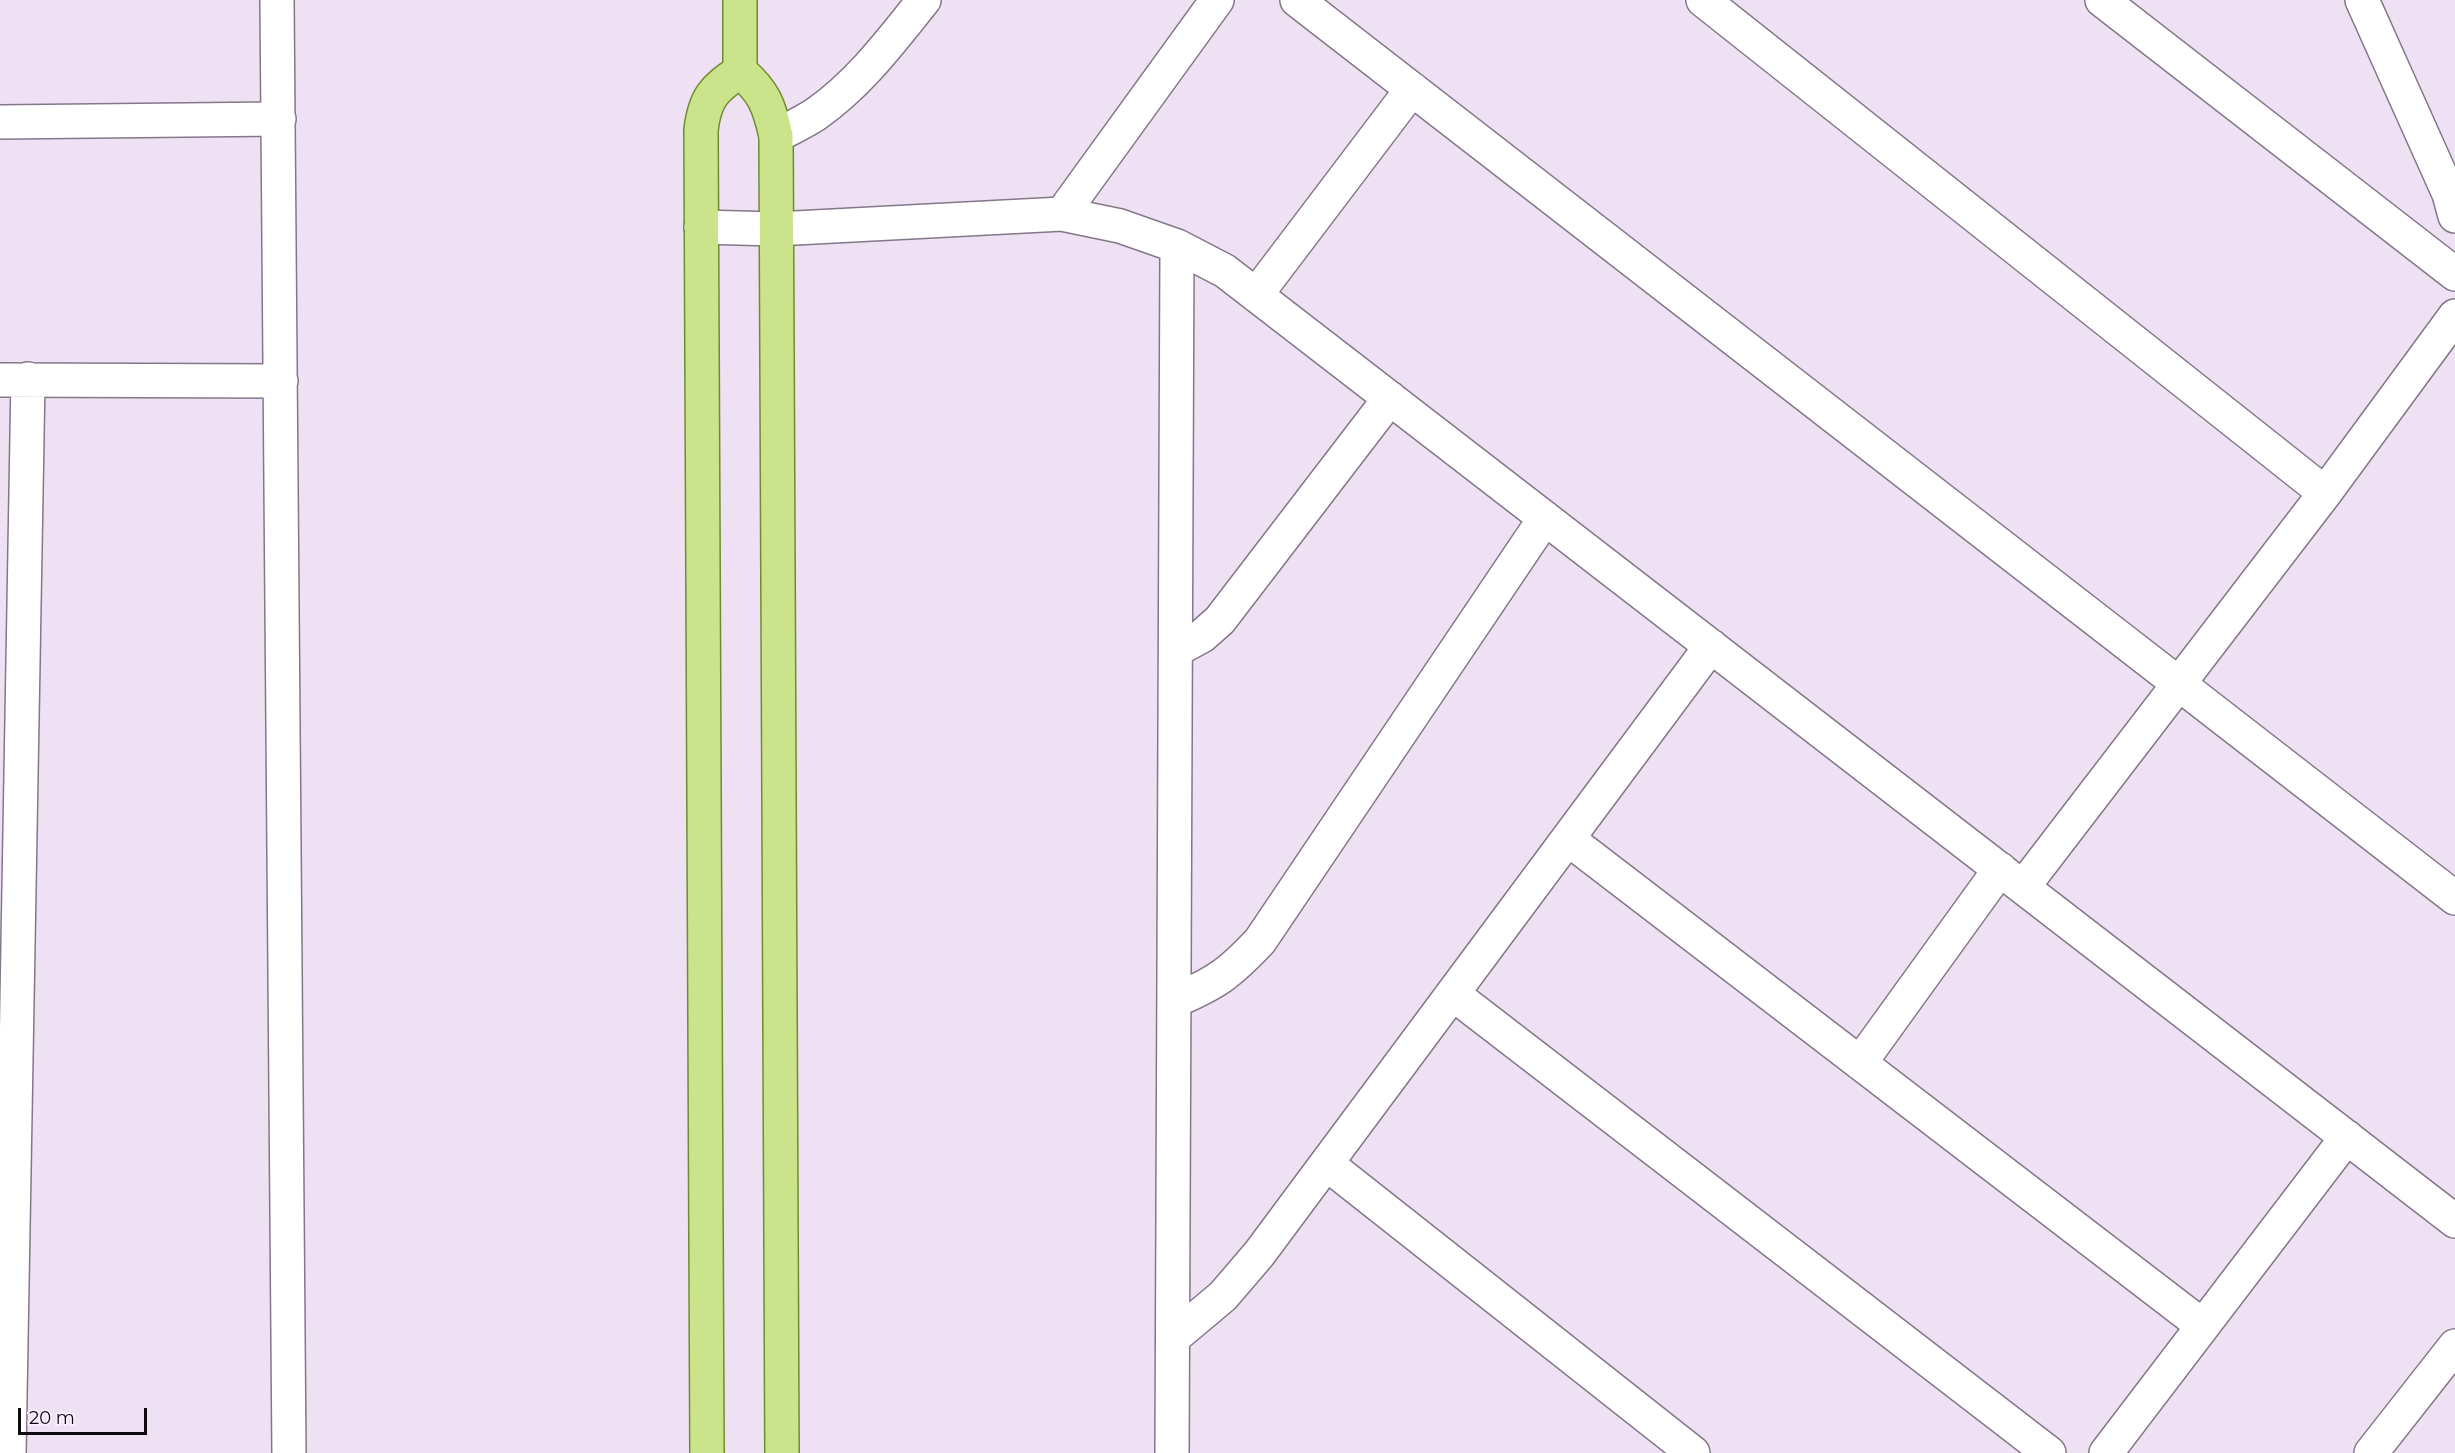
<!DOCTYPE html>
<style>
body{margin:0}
#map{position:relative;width:2455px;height:1453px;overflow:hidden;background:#eee1f3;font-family:Montserrat,sans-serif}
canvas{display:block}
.scale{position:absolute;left:18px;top:1408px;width:129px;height:27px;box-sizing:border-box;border:3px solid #0e0a10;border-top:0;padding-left:8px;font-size:18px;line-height:21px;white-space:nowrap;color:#0e0a10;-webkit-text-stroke:4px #faeffe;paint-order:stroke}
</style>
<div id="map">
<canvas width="2455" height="1453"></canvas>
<div class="scale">20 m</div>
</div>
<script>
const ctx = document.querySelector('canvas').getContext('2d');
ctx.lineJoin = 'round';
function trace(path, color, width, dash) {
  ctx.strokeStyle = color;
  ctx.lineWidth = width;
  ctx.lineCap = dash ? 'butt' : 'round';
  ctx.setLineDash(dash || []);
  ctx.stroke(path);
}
const minor = new Path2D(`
 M277 0 289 1453
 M1297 0 2455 898
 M1703 0 2325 493
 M2102 0 2455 274
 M2362 0 2449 194 2455 216
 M0 122 279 119
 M776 136C789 129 804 122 816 114 860 83 891 41 924 0
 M1062 214 1217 0
 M701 227 776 229 1062 214 1120 226 1177 246 1225 271 2455 1221
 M1256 295 1412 89
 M0 380 281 381
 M1176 650 1202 636 1220 620 1390 398
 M1568 839 2203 1326
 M2023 887 2325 493 2455 316
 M1453 994 2049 1453
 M1174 1001C1216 983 1229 974 1260 941L1545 518
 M1860 1063 2000 869
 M1327 1164 1693 1453
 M1173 1338 1223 1296 1259 1254 1711 646
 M9 1453 28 379
 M1172 1453 1177 246
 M2106 1453 2347 1137
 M2371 1453 2455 1346`);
const major = new Path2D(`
 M740 0V71C764 92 769 105 776 136L782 1453
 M707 1453 701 130C705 97 714 89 740 71`);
trace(minor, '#837788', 36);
trace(major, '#728b2e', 36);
trace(minor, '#fff', 33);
trace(major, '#cbe38b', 33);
</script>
